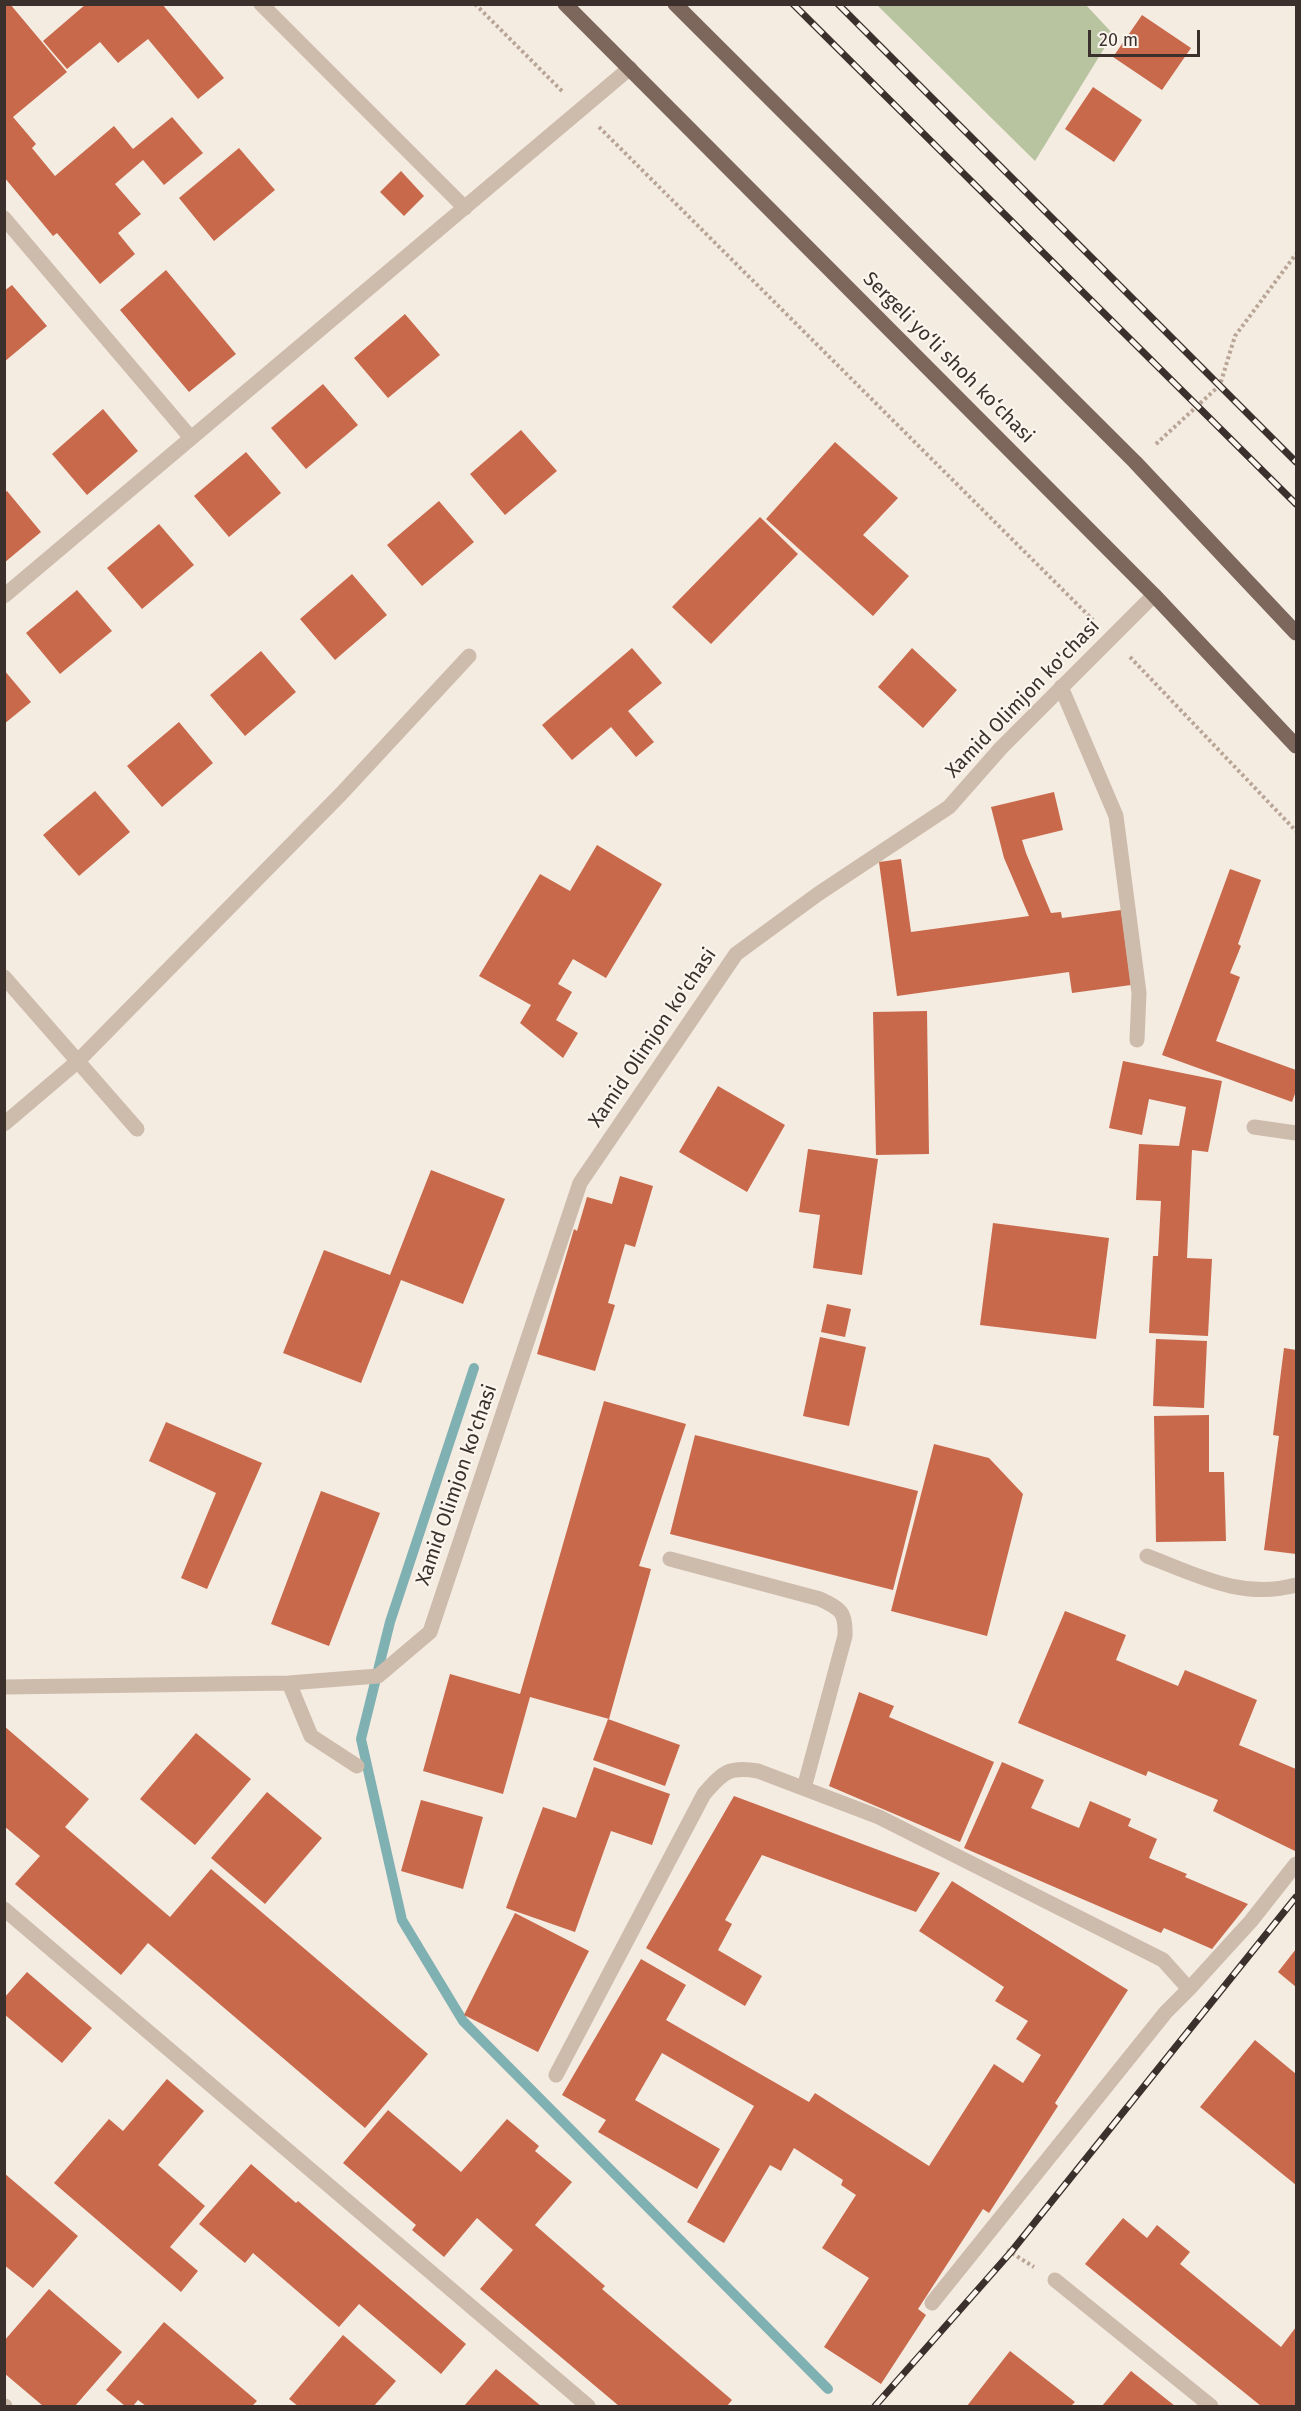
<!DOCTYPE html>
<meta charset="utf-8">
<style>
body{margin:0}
#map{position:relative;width:1301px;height:2411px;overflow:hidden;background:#f4ebe1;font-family:"Fira Sans",sans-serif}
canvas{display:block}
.frame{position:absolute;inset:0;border:6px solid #3b302b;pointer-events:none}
.scale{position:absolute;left:1088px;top:30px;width:112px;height:27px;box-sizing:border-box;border:3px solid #3b302b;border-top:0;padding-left:8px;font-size:18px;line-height:21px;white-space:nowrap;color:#3b302b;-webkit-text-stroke:4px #fbf5ee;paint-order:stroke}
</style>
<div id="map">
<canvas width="1301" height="2411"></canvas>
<div class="frame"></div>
<div class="scale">20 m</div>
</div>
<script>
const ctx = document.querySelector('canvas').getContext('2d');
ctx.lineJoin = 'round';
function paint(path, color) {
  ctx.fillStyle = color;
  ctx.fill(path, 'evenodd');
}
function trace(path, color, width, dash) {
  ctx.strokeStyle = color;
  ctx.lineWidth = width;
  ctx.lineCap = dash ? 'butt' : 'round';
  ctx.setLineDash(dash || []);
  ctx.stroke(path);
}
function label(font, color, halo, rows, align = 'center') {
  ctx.font = font + ' "Fira Sans",sans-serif';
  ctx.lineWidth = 4.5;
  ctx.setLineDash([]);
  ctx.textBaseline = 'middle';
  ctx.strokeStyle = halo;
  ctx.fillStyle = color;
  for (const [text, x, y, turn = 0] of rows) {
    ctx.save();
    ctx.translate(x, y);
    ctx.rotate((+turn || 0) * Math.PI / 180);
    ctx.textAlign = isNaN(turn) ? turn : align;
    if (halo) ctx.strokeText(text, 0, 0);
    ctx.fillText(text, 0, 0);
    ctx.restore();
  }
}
paint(new Path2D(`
 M877 5H1086L1113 34 1035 161Z`), '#b8c4a0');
trace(new Path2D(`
 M474 1368 390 1622 361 1739 402 1920 463 2021 828 2389`), '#7fb0b2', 10);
paint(new Path2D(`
 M4 4H10L67 72 13 117 36 144 32 148 55 176 114 126 133 149 172 117 203 153 164 185 143 160 115 184 141 214 118 233 135 254 100 284 57 233 53 236 4 177Z
 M86 4H162L224 78 198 99 148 39 118 63 100 42 67 69 43 41Z
 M1142 15 1191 48 1162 90 1113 57Z
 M1093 87 1142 120 1114 162 1065 129Z
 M239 148 275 190 214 241 179 198Z
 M401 171 424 196 404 216 380 192Z
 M166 270 236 354 189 392 120 310Z
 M12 285 47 326 4 362V291Z
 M405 314 440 355 388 398 354 358Z
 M323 384 358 425 306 469 271 428Z
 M103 409 138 451 87 495 52 454Z
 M521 430 557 471 505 515 470 474Z
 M835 442 898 498 863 535 909 576 873 616 766 519Z
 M246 452 281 493 229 537 194 496Z
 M7 491 41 532 4 563V493Z
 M439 501 474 542 422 586 387 545Z
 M760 517 798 554 711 644 672 607Z
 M159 524 194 565 142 609 107 568Z
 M352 574 387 615 335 660 300 619Z
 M77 590 112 631 60 674 26 633Z
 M632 648 662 683 628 711 654 742 636 757 611 727 572 760 542 725Z
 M912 648 957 690 923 728 878 687Z
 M261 651 296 692 245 736 210 695Z
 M4 670 31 702 4 724Z
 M179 722 213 763 162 807 127 766Z
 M95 791 130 832 79 876 43 835Z
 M1054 792 1063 830 1022 840 1026 853 1051 913 1061 912 1062 918 1121 910 1131 985 1072 993 1069 972 897 996 879 862 901 859 911 932 1029 916 1004 858 991 807Z
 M597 845 662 884 606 978 573 959 558 984 572 992 556 1020 578 1033 563 1058 520 1023 531 1005 479 976 540 874 570 891Z
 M1230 869 1261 880 1238 944 1241 946 1230 973 1240 977 1216 1041 1296 1070V1091L1292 1102 1162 1055Z
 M927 1011 929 1154 876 1155 873 1012Z
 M1123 1061 1222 1081 1208 1152 1192 1150 1187 1258 1212 1259 1208 1336 1149 1333 1153 1256H1158L1161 1201 1136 1200 1139 1144 1179 1146 1186 1107 1149 1099 1142 1135 1109 1128Z
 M718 1086 785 1125 747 1192 679 1152Z
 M808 1149 878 1159 862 1275 813 1268 820 1215 799 1212Z
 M431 1170 505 1199 463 1304 401 1280 361 1383 283 1353 324 1250 390 1275Z
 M620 1176 653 1186 635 1247 625 1244 608 1303 615 1305 595 1371 537 1354 574 1229 577 1231 587 1197 612 1204Z
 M993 1223 1109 1238 1096 1339 980 1325Z
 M827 1304 851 1309 845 1337 821 1332Z
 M820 1337 866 1347 849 1426 803 1416Z
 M1156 1339 1207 1341 1204 1408 1153 1406Z
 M1284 1348 1296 1350V1554L1264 1550 1279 1436 1273 1435Z
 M604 1401 686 1424 639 1566 651 1569 609 1719 530 1697 503 1794 423 1771 450 1674 520 1694Z
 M1209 1415V1472H1224L1226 1541 1156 1542 1154 1416Z
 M166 1422 262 1463 207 1589 181 1578 216 1493 149 1461Z
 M695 1435 918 1491 893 1590 670 1534Z
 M934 1444 989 1458 1023 1494 987 1636 891 1611Z
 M321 1491 380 1513 329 1646 271 1624Z
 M1065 1611 1126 1635 1116 1660 1178 1686 1185 1670 1257 1700 1239 1745 1296 1769 1295 1851 1213 1811 1218 1800 1148 1771 1146 1776 1018 1723Z
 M859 1692 894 1706 889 1717 994 1762 960 1842 829 1786Z
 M608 1719 680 1745 665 1786 593 1760Z
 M4 1726 89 1799 65 1827 170 1917 211 1869 428 2054 365 2128 148 1943 121 1975 15 1884 40 1856 4 1826Z
 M196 1733 251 1779 195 1845 140 1799Z
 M1002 1762 1044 1780 1031 1808 1079 1828 1090 1801 1131 1819 1128 1826 1157 1839 1149 1858 1187 1874 1185 1877 1248 1904 1212 1949 1164 1928 1161 1933 964 1848Z
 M594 1767 670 1794 652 1845 611 1831 575 1932 506 1908 543 1807 576 1818Z
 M267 1792 322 1838 265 1904 211 1858Z
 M734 1796 940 1873 916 1912 762 1855 725 1920 732 1924 718 1950 762 1976 745 2006 646 1948Z
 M421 1800 483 1817 463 1889 401 1871Z
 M952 1881 1128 1990 1055 2103 1058 2106 989 2213 983 2209 918 2309 926 2315 881 2384 824 2347 869 2278 822 2248 856 2195 841 2185 843 2180 794 2148 781 2171 770 2165 724 2243 687 2222 754 2106 662 2053 635 2100 720 2149 697 2189 598 2132 606 2120 562 2095 641 1959 686 1985 666 2020 809 2102 815 2093 929 2166 994 2064 1023 2083 1041 2055 1016 2039 1028 2021 995 2001 1004 1987 919 1931Z
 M515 1913 589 1951 538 2052 464 2015Z
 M1296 1949V1987L1278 1972Z
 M27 1972 92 2028 62 2063 4 2014V1998Z
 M1255 2040 1296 2074V2185L1200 2107Z
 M167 2079 204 2111 158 2165 205 2206 170 2247 198 2271 181 2292 54 2183 109 2119 123 2131Z
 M388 2110 461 2172 507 2119 539 2146 535 2151 572 2182 535 2225 605 2286 602 2289 732 2400 727 2406H619L480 2289 513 2250 477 2218 444 2257 412 2230 416 2225 343 2163Z
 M251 2164 296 2203 298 2201 466 2344 441 2374 359 2304 339 2327 253 2253 245 2263 199 2224Z
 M4 2173 78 2236 33 2288 4 2265Z
 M1123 2218 1147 2238 1157 2225 1190 2252 1180 2264 1281 2347 1296 2327V2406H1261L1085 2264Z
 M49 2289 122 2352 75 2406H43L4 2373V2341Z
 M164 2322 257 2401 252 2406H146L138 2400 133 2406H125L106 2390Z
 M343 2335 396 2381 374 2406H298L289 2399Z
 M1010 2351 1075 2402 1071 2406H967Z
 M496 2369 541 2406H464Z
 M1131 2371 1175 2406H1102Z`), '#c8694b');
trace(new Path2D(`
 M475 4 562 91
 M599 127 1093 620
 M1156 444 1220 385 1235 336 1296 254
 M1130 657 1296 831
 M1007 2250 1034 2267`), '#b9a596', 4, [3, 3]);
trace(new Path2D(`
 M261 4 465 208
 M4 218 191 438
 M4 596 630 68
 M1061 687 1116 816 1139 993 1137 1040
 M4 977 137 1129
 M4 1124 77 1062 341 794 469 656
 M1254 1127 1296 1133
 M1147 1556C1197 1575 1242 1600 1296 1585
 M670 1559 820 1599C841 1609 846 1612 845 1636L804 1788
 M289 1683 311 1736 357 1766
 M4 1687 289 1683 378 1676 430 1632 580 1183 736 954 818 894 949 807 1001 748 1154 595
 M4 1909 588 2406
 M1189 1989 1251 1921 1296 1864
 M556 2075 704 1794C723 1772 729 1766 758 1771L879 1817 1163 1960 1189 1989 1166 2012 932 2303
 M1055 2280 1211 2406
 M4 2406H5`), '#cdbbac', 15);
trace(new Path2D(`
 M565 4 1154 595 1296 746
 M675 4 1135 462 1296 633`), '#7d675c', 15);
const rail = new Path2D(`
 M793 4 1296 504
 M838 4 1296 462
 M875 2406 1011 2252 1296 1897`);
trace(rail, '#3b302b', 7);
trace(rail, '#fbf5ee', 4.5, [14]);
label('20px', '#3b302b', '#fbf5ee', [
 ["Sergeli yo‘li shoh ko‘chasi",948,358,45],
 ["Xamid Olimjon ko'chasi",1023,699,-46],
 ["Xamid Olimjon ko'chasi",653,1038,-56],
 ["Xamid Olimjon ko'chasi",457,1485,-71]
]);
</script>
